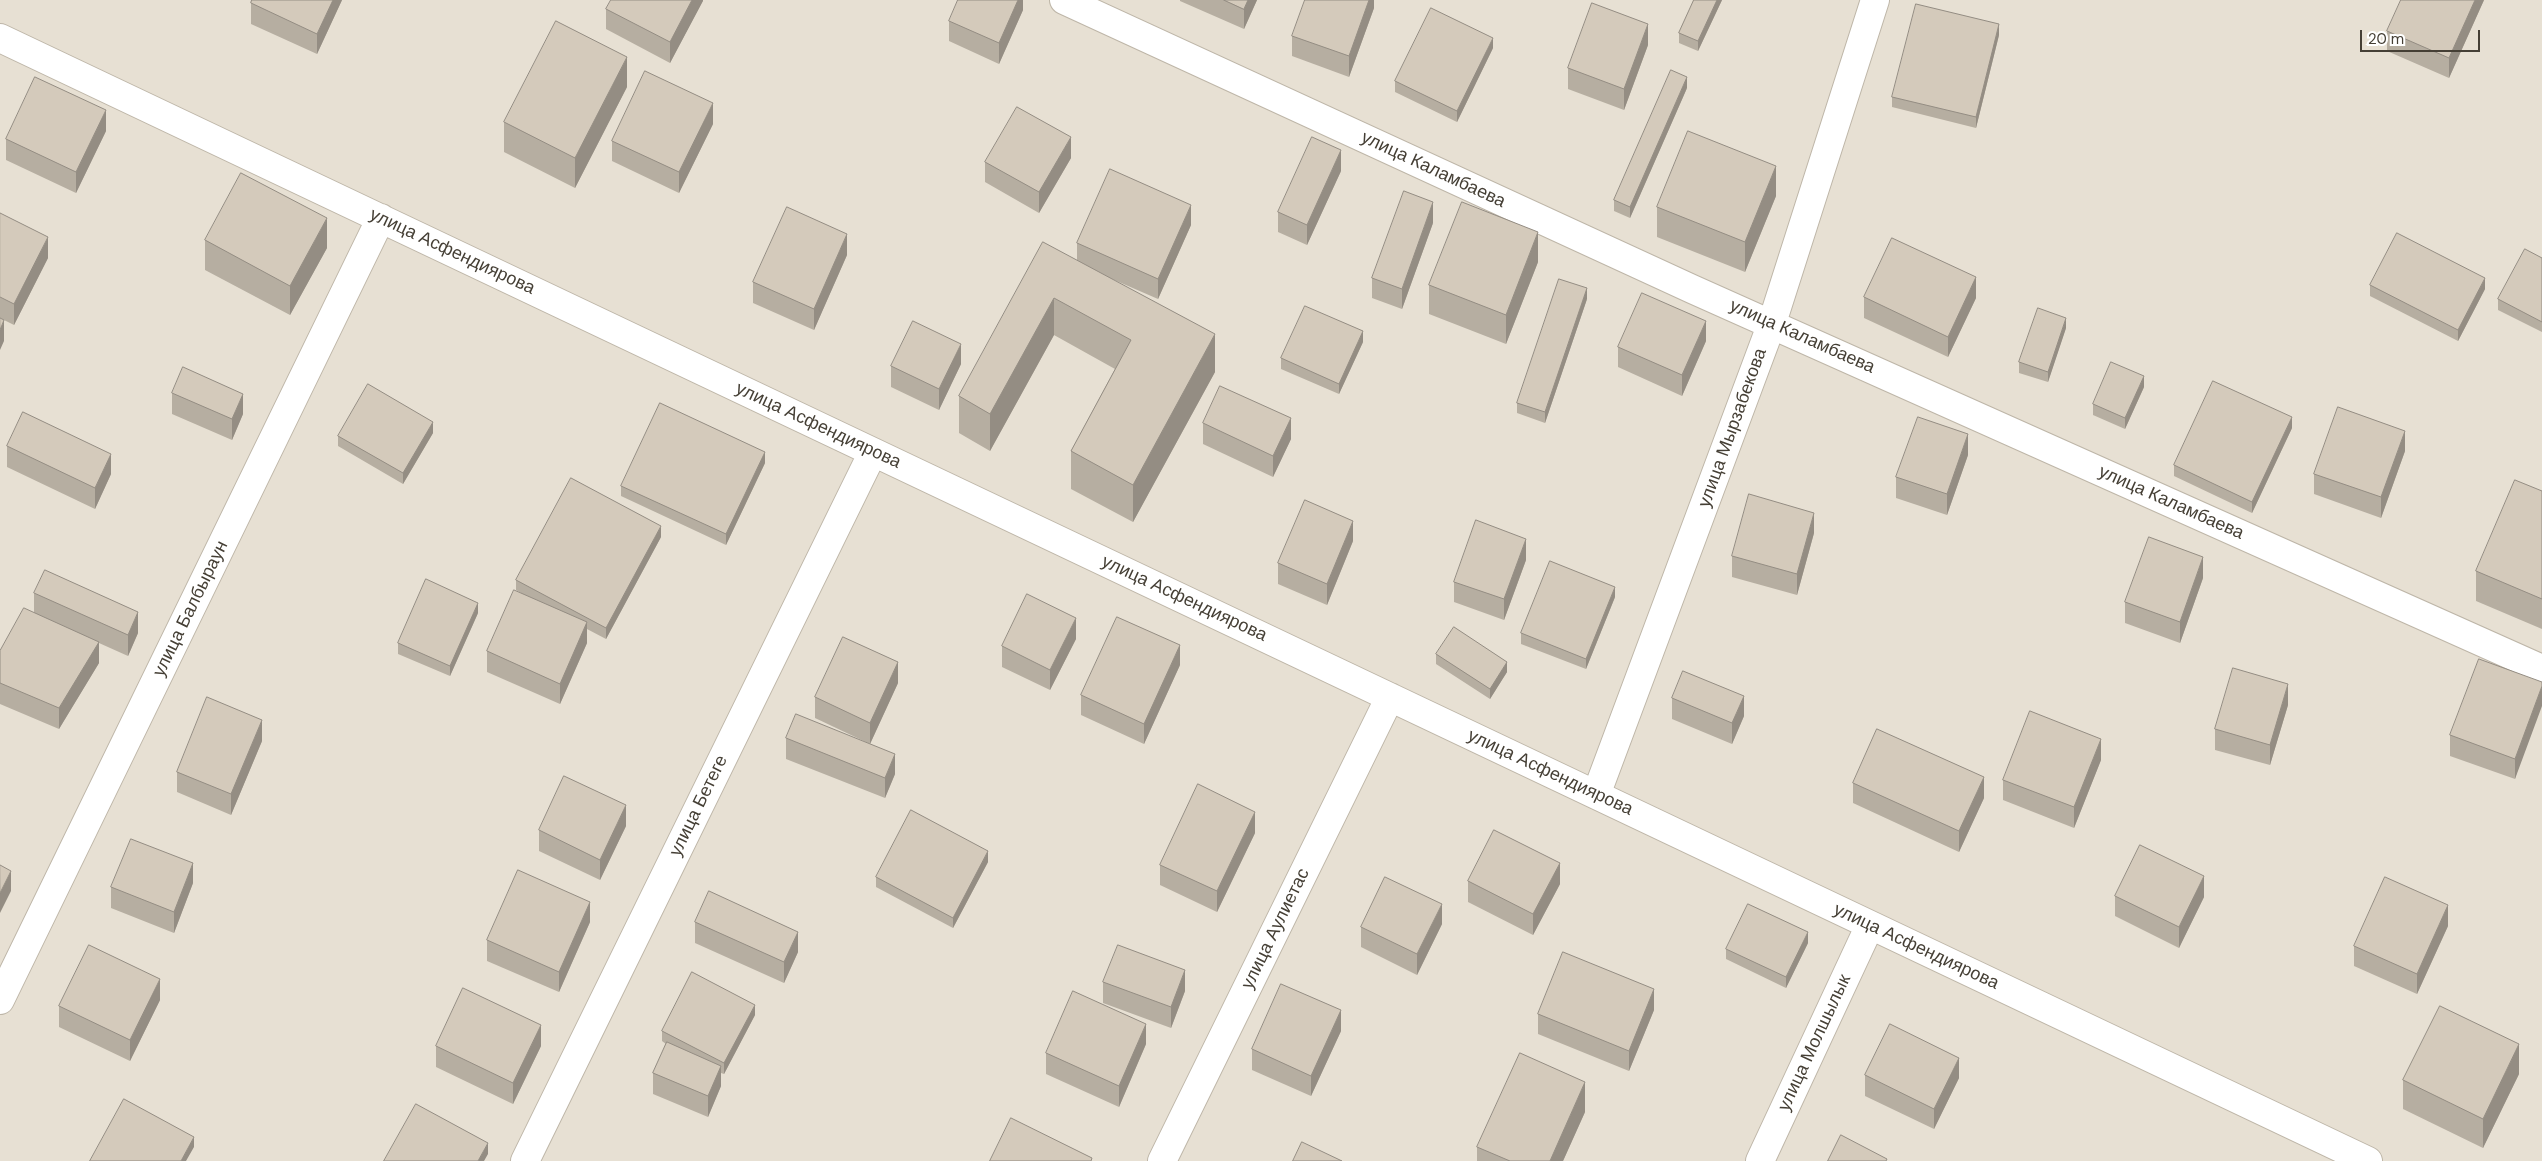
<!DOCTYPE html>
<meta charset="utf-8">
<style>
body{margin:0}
#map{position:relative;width:2542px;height:1161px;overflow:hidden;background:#f3eee5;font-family:"DM Sans",sans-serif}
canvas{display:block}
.scale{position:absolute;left:2360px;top:30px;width:120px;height:22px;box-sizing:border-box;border:2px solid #453f35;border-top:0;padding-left:6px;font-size:15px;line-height:18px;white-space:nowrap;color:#453f35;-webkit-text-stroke:4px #fff;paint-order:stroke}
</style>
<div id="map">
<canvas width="2542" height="1161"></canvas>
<div class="scale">20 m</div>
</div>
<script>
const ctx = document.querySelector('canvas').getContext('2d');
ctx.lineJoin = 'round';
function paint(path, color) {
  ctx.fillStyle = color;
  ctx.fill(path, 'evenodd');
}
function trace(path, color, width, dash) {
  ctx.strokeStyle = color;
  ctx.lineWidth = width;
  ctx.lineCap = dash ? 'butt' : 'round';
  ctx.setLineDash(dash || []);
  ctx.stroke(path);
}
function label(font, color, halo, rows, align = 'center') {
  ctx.font = font + ' "DM Sans",sans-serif';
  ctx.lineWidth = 5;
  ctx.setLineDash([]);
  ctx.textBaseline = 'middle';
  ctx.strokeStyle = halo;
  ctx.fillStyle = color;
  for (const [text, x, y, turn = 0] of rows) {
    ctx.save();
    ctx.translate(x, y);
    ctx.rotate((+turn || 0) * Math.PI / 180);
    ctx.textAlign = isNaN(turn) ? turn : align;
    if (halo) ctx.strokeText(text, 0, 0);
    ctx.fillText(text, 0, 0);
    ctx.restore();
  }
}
paint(new Path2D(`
 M0 0H2542V1161H0Z`), '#e7e0d3');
const street = new Path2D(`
 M1064 0 1692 289 2542 669
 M0 38 2368 1161
 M1596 795 1772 323 1875 0
 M0 1000 381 218
 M525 1161 873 452
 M1162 1161 1390 697
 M1760 1161 1870 925`);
trace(street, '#beb6a8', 30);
trace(street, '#fff', 28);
paint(new Path2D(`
 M252 0H342L317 54 251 24V3Z
 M703 0 670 63 606 29V9Z
 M1023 0V10L999 64 949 41V21Z
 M1180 0H1257L1244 29 1180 1Z
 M1374 0V8L1349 77 1292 56V36Z
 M1694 0H1722L1698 51 1679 43V33Z
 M2484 0 2449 78 2387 51V31Z
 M1999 35 1976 128 1892 107V97Z
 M1648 45 1624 110 1568 89V68Z
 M1493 48 1457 122 1395 92V81Z
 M627 87 575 188 504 152V122Z
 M1687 88 1630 218 1614 211V200Z
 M713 124 679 193 612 161V141Z
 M106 131 76 193 6 160V139Z
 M1071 158 1039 213 985 182V162Z
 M1341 171 1307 245 1278 232V212Z
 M1776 196 1745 272 1657 237V207Z
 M0 213 48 258 14 325 0 318Z
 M1433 223 1402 309 1372 298V278Z
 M1191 225 1158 299 1112 279 1215 372 1133 522 1071 489V451L1115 369 1054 335 990 451 959 433V396L1077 260V243Z
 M205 240 327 248 290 315 205 270Z
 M847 255 814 330 753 303V282Z
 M2542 258V332L2498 310V299Z
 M1538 262 1506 344 1429 314V285Z
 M2370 285 2485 289 2458 341 2370 296Z
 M1864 297 1976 298 1948 357 1864 318Z
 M1587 299 1545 423 1517 413V403Z
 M2066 328 2048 382 2019 373V362Z
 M1706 341 1682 396 1618 367V347Z
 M1363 342 1339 394 1281 369V358Z
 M961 364 939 410 891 387V366Z
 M2144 387 2125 429 2093 415V404Z
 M172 393 243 414 232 440 172 414Z
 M1203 423 1291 439 1273 477 1203 444Z
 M2292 428 2252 513 2174 476V465Z
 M433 433 403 484 338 446V436Z
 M7 446 111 474 95 509 7 467Z
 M2405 451 2381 518 2314 494V474Z
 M1968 455 1947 515 1896 498V477Z
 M765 463 726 545 621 496V486Z
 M2542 491V629L2476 601V571Z
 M1814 533 1797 595 1732 577V556Z
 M661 537 606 639 587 629V643L560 704 487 672V651L521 593 516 590V580Z
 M1353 541 1327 605 1278 584V563Z
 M1526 560 1504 620 1454 602V582Z
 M2203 578 2180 643 2125 623V602Z
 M34 593 138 633 128 656 99 643V663L59 729 0 704V651L34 612Z
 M1615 597 1586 669 1521 644V633Z
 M478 613 450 676 398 654V643Z
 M1076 639 1050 690 1002 667V646Z
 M1436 654 1507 672 1490 699 1436 664Z
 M1180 665 1144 744 1081 715V695Z
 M2542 682 2515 779 2450 756V735Z
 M898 683 870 744 815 718V697Z
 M1672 698 1744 716 1732 744 1672 719Z
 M2288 705 2270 765 2215 750V729Z
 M786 738 895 774 885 798 786 759Z
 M262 741 231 815 177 792V772Z
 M2101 760 2074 828 2003 800V780Z
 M1853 783 1984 798 1959 852 1853 803Z
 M626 826 600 880 539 851V830Z
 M1255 833 1217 912 1160 885V865Z
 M988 862 953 928 876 887V877Z
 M1468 881 1560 884 1533 935 1468 902Z
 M193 883 174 933 111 908V887Z
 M2115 896 2204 897 2179 948 2115 916Z
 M590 922 559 992 487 961V940Z
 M695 922 798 952 784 983 695 943Z
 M1442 924 1417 975 1361 947V927Z
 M2448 926 2417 994 2354 966V946Z
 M1808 943 1786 988 1726 959V949Z
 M1103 982 1185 991 1171 1028 1103 1003Z
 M160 1000 130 1061 59 1027V1006Z
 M1654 1010 1629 1071 1538 1034V1014Z
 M755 1015 724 1074 721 1073V1086L708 1117 653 1094V1073L666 1044 662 1041V1031Z
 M1341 1031 1311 1096 1252 1070V1049Z
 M1146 1044 1119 1107 1046 1074V1053Z
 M436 1046H541L513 1104 436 1067Z
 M2519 1074 2483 1148 2403 1109V1080Z
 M1865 1075 1959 1078 1934 1129 1865 1096Z
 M1585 1112 1563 1161H1477V1147Z`), '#b6aea1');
paint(new Path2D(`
 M333 0H342L317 54V34Z
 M692 0H703V1L670 63V42Z
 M1018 0H1023V10L999 64V43Z
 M1248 0H1257L1244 29V9Z
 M1369 0H1374V8L1349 77V56Z
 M1717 0H1722L1698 51V41Z
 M2475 0H2484L2449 78V58Z
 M1648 24V45L1624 110V89Z
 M1999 24V35L1976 128V117Z
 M1493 38V48L1457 122V111Z
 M627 57V87L575 188V158Z
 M1687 77V88L1630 218V207Z
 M713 103V124L679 193V172Z
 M106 110V131L76 193V172Z
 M1071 137V158L1039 213V192Z
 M1341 150V171L1307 245V225Z
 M1776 166V196L1745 272V242Z
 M1433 202V223L1402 309V289Z
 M1191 205V225L1158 299V279Z
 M327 218V248L290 315V286Z
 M1538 232V262L1506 344V315Z
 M847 234V255L814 330V309Z
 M48 237V258L14 325V304Z
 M1976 277V298L1948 357V337Z
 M2485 278V289L2458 341V330Z
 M1587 288V299L1545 423V412Z
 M1054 298V335L990 451V414Z
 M2066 318V328L2048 382V372Z
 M4 320V341L0 350V330Z
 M1706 321V341L1682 396V375Z
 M1363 331V342L1339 394V384Z
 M1215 334V372L1133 522V485Z
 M961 344V364L939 410V389Z
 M2144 376V387L2125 429V418Z
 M243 394V414L232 440V419Z
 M2292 417V428L2252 513V502Z
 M1291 418V439L1273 477V456Z
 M433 422V433L403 484V473Z
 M2405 431V451L2381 518V497Z
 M1968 434V455L1947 515V494Z
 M765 452V463L726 545V534Z
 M111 454V474L95 509V488Z
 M1814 513V533L1797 595V574Z
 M1353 521V541L1327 605V584Z
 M661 526V537L606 639V628Z
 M1526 539V560L1504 620V599Z
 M2203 557V578L2180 643V622Z
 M1615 587V597L1586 669V659Z
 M478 603V613L450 676V666Z
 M138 612V633L128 656V635Z
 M1076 618V639L1050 690V670Z
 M587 622V643L560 704V684Z
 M99 642V663L59 729V708Z
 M1180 645V665L1144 744V724Z
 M898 662V683L870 744V723Z
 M1507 662V672L1490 699V689Z
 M2288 684V705L2270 765V745Z
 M2542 686V706L2515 779V759Z
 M1744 696V716L1732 744V723Z
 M262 720V741L231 815V794Z
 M2101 739V760L2074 828V807Z
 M895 754V774L885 798V778Z
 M1984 777V798L1959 852V831Z
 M626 805V826L600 880V860Z
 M1255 812V833L1217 912V891Z
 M988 851V862L953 928V918Z
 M193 863V883L174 933V912Z
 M1560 863V884L1533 935V914Z
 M11 871V891L0 913V893Z
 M2204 876V897L2179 948V927Z
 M590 902V922L559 992V972Z
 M1442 904V924L1417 975V954Z
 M2448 905V926L2417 994V974Z
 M798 932V952L784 983V962Z
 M1808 932V943L1786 988V977Z
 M1185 970V991L1171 1028V1007Z
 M160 979V1000L130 1061V1040Z
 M1654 989V1010L1629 1071V1051Z
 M755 1005V1015L724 1074V1063Z
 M1341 1010V1031L1311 1096V1076Z
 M1146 1024V1044L1119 1107V1086Z
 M541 1025V1046L513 1104V1083Z
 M2519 1044V1074L2483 1148V1119Z
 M1959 1058V1078L1934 1129V1109Z
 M721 1066V1086L708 1117V1096Z
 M1585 1082V1112L1563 1161H1550Z
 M194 1137V1147L186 1161H181Z
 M488 1143V1154L484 1161H478Z`), '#948d83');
const building = new Path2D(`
 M252 0H333L317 34 251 3Z
 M611 0H692L670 42 606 9Z
 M958 0H1018L999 43 949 21Z
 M1224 0H1248L1244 9Z
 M1305 0H1369L1349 56 1292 36Z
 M1694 0H1717L1698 41 1679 33Z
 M2401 0H2475L2449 58 2387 31Z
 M1592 3 1648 24 1624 89 1568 68Z
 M1916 4 1999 24 1976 117 1892 97Z
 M1431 8 1493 38 1457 111 1395 81Z
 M556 21 627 57 575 158 504 122Z
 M1671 70 1687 77 1630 207 1614 200Z
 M645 71 713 103 679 172 612 141Z
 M35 77 106 110 76 172 6 139Z
 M1017 107 1071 137 1039 192 985 162Z
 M1688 131 1776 166 1745 242 1657 207Z
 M1312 137 1341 150 1307 225 1278 212Z
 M1110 169 1191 205 1158 279 1077 243Z
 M241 173 327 218 290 286 205 240Z
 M1404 191 1433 202 1402 289 1372 278Z
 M1462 202 1538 232 1506 315 1429 285Z
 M787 207 847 234 814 309 753 282Z
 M0 213 48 237 14 304 0 297Z
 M2397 233 2485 278 2458 330 2370 285Z
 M1892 238 1976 277 1948 337 1864 297Z
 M1043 242 1215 334 1133 485 1071 451 1131 340 1054 298 990 414 959 396Z
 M2525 249 2542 258V322L2498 299Z
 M1559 279 1587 288 1545 412 1517 403Z
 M1642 293 1706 321 1682 375 1618 347Z
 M1305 306 1363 331 1339 384 1281 358Z
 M2038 308 2066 318 2048 372 2019 362Z
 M0 318 4 320 0 330Z
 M913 321 961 344 939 389 891 366Z
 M2111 362 2144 376 2125 418 2093 404Z
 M183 367 243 394 232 419 172 393Z
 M2213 381 2292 417 2252 502 2174 465Z
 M368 384 433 422 403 473 338 436Z
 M1220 386 1291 418 1273 456 1203 423Z
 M660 403 765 452 726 534 621 486Z
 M2338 407 2405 431 2381 497 2314 474Z
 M23 412 111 454 95 488 7 446Z
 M1918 417 1968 434 1947 494 1896 477Z
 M571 478 661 526 606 628 516 580Z
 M2515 480 2542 491V599L2476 571Z
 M1749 494 1814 513 1797 574 1732 556Z
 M1305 500 1353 521 1327 584 1278 563Z
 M1476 520 1526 539 1504 599 1454 582Z
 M2149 537 2203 557 2180 622 2125 602Z
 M1550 561 1615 587 1586 659 1521 633Z
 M45 570 138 612 128 635 34 593Z
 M426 579 478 603 450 666 398 643Z
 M514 590 587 622 560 684 487 651Z
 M1027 594 1076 618 1050 670 1002 646Z
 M24 608 99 642 59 708 0 683V651Z
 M1117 617 1180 645 1144 724 1081 695Z
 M1454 627 1507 662 1490 689 1436 654Z
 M843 637 898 662 870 723 815 697Z
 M2479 659 2542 682V686L2515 759 2450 735Z
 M2233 668 2288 684 2270 745 2215 729Z
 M1683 671 1744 696 1732 723 1672 698Z
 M207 697 262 720 231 794 177 772Z
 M2030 711 2101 739 2074 807 2003 780Z
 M796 714 895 754 885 778 786 738Z
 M1877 729 1984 777 1959 831 1853 783Z
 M564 776 626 805 600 860 539 830Z
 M1198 784 1255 812 1217 891 1160 865Z
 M911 810 988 851 953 918 876 877Z
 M1494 830 1560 863 1533 914 1468 881Z
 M131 839 193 863 174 912 111 887Z
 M2140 845 2204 876 2179 927 2115 896Z
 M0 865 11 871 0 893Z
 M518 870 590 902 559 972 487 940Z
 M1385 877 1442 904 1417 954 1361 927Z
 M2385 877 2448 905 2417 974 2354 946Z
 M709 891 798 932 784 962 695 922Z
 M1748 904 1808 932 1786 977 1726 949Z
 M89 945 160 979 130 1040 59 1006Z
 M1118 945 1185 970 1171 1007 1103 982Z
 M1563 952 1654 989 1629 1051 1538 1014Z
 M692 972 755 1005 724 1063 662 1031Z
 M1281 984 1341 1010 1311 1076 1252 1049Z
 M463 988 541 1025 513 1083 436 1046Z
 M1073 991 1146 1024 1119 1086 1046 1053Z
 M2440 1006 2519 1044 2483 1119 2403 1080Z
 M1890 1024 1959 1058 1934 1109 1865 1075Z
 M667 1042 721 1066 708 1096 653 1073Z
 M1520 1053 1585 1082 1550 1161H1510L1477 1147Z
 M124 1099 194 1137 181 1161H90Z
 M416 1104 488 1143 478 1161H384Z
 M1011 1118 1092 1158 1091 1161H990Z
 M1841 1135 1887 1159 1886 1161H1828Z
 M1302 1142 1342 1161H1293Z`);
paint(building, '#d4cabb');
trace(building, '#948d83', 1);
label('18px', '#453f35', '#fff', [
 ["улица Каламбаева",1433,170,25],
 ["улица Асфендиярова",452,252,25],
 ["улица Каламбаева",1802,337,24],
 ["улица Асфендиярова",818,426,25],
 ["улица Мырзабекова",1733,428,-70],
 ["улица Каламбаева",2171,503,24],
 ["улица Асфендиярова",1184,599,25],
 ["улица Балбыраун",191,609,-64],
 ["улица Асфендиярова",1550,773,25],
 ["улица Бетеге",699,806,-64],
 ["улица Аулиетас",1276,929,-64],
 ["улица Асфендиярова",1916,947,25],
 ["улица Молшылык",1815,1043,-65]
]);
</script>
